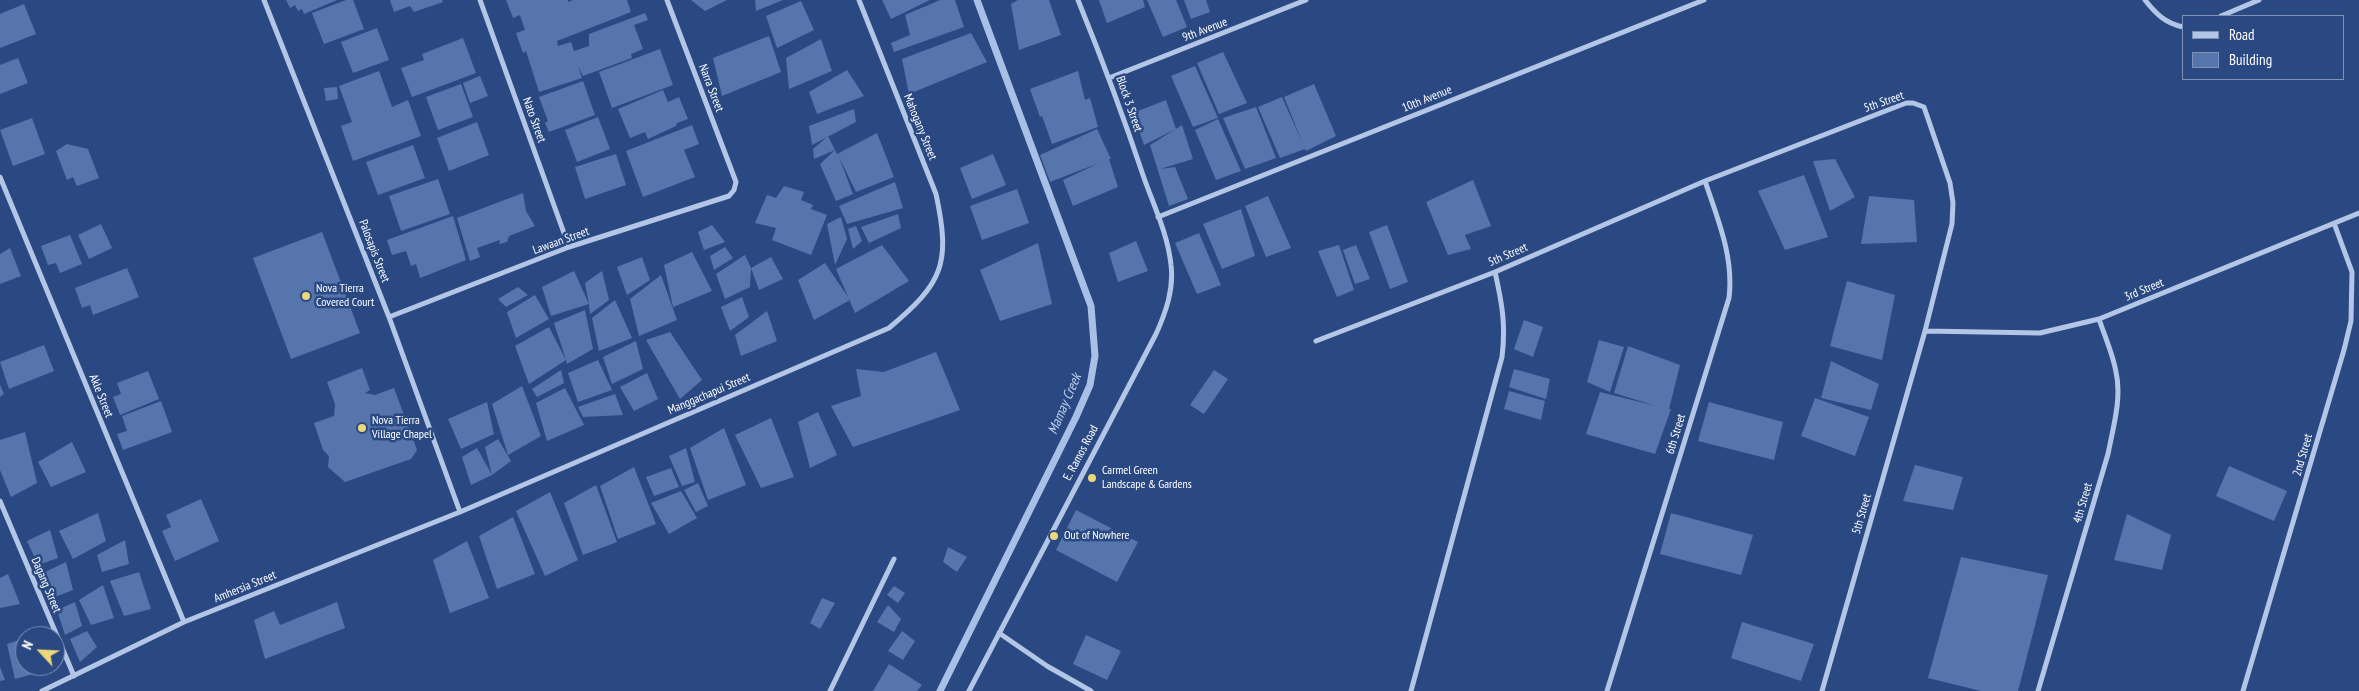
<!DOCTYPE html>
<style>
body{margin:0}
#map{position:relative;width:2359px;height:691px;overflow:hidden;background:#2a4983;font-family:"PT Sans Narrow",sans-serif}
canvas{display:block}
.legend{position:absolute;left:2182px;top:15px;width:162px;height:65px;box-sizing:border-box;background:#2a4983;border:1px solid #7f92b5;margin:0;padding:6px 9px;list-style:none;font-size:15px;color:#fff}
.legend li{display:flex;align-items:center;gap:10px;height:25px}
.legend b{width:25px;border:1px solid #7f92b5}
.north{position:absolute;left:15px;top:626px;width:50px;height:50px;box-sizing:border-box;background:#2a4983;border:1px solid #7f92b5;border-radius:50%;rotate:295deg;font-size:14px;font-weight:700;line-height:20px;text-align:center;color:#fff}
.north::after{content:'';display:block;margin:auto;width:18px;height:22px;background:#edd77b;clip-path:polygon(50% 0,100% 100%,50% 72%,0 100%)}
</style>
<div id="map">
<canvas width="2359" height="691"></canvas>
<ul class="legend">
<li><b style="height:6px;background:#b4c6e6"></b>Road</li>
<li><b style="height:14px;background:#5675ac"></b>Building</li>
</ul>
<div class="north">N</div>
</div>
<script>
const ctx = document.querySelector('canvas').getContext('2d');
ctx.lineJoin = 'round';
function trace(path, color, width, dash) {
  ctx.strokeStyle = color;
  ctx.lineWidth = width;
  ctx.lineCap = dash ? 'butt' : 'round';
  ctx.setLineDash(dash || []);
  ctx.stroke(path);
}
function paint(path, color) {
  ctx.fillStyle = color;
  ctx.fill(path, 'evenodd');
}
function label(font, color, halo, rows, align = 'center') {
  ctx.font = font + ' "PT Sans Narrow",sans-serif';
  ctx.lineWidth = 5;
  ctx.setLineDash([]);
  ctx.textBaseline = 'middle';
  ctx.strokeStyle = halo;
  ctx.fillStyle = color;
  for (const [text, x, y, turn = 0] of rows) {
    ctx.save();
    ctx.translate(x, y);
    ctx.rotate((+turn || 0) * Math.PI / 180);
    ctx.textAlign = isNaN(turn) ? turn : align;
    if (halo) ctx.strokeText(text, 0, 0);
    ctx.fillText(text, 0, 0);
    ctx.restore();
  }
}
trace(new Path2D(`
 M940 691 1076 417 1090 385 1095 356 1091 306 977 0`), '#a9c0e6', 7);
paint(new Path2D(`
 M286 0H337L304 14 302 9 298 11 295 5 290 8Z
 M346 0H353L364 29 324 44 312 13Z
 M390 0H442L443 2 414 12 410 6 394 12Z
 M506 0H568V2L573 0H627L631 12 557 41 558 46 571 42 574 51 589 46V34L645 13 648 20 634 25 643 49 631 54 632 58 583 76 578 66 582 78 539 92 526 51 523 53 516 33 525 30 520 15 513 18Z
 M691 0H727L705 11Z
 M755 0H783L756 11Z
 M882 0H930L891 19Z
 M940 0H955L964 27 894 52 891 43 910 35 905 15Z
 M1018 0H1049L1061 35 1019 50 1011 4Z
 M1099 0H1143L1145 7 1107 23Z
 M1147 0H1176L1187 27 1163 37Z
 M1184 0H1206L1210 12 1191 19Z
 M801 1 814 30 777 48 766 16Z
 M24 4 36 34 0 48V14Z
 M377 28 389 60 353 73 341 42Z
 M971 33 987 62 909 94 902 59Z
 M769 36 781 72 722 96 713 58Z
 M463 38 476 73 412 97 401 68 424 60 422 54Z
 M821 39 832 71 789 89 786 58Z
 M660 49 673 85 612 108 599 72Z
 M1223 52 1247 103 1219 114 1197 63Z
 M18 58 28 83 0 94V65Z
 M1195 66 1218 118 1193 127 1171 76Z
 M847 70 864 96 817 114 809 92Z
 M379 71 392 107 408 100 421 136 353 161 341 126 352 122 339 86Z
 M1078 71 1085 100 1090 98 1098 127 1052 144 1042 116 1040 117 1030 89Z
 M480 76 488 96 470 103 463 83Z
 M583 81 595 115 549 132 545 123 548 121 539 97Z
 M461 84 473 117 438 130 426 97Z
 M1314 84 1336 136 1306 151 1305 149 1280 158 1258 107 1282 97 1303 144 1284 97Z
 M337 87 338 99 326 101 324 88Z
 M663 90 668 102 679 97 688 119 677 123 676 126 648 139 645 132 630 138 618 109Z
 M1166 100 1176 129 1182 125 1193 159 1160 169 1175 167 1188 199 1169 206 1150 145 1176 129 1144 145 1133 113Z
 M1256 107 1276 158 1245 169 1223 118Z
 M854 109 856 122 812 145 809 126Z
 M598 117 610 149 577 162 565 130Z
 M32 118 45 154 13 166 0 130Z
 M1218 119 1241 171 1216 180 1195 130Z
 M477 122 489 155 449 171 437 138Z
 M692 125 699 144 684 150 695 177 643 197 626 151Z
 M1097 129 1111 159H1109L1118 187 1073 206 1063 180 1099 163 1050 182 1040 155Z
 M877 133 894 177 856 192 839 157 853 194 836 201 820 164 835 150 837 154Z
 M828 136 835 150 814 159 813 149Z
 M67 144 88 149 99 178 77 186 73 177 67 180 56 151Z
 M413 145 425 178 378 195 366 162Z
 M616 154 626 185 585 199 575 167Z
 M993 154 1006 185 972 199 960 168Z
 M1835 159 1855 197 1830 211 1813 161Z
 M1804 175 1828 237 1785 250 1758 191Z
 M438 179 450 214 401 231 389 196Z
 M1473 180 1491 226 1465 235 1471 249 1448 255 1426 202Z
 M895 182 903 208 847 224 839 206Z
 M784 186 804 192 801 200 813 205 811 209 827 215 811 255 772 240 776 228 755 223 767 195 776 198Z
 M1017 189 1029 223 982 240 970 206Z
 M523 193 526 211 535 226 509 236 507 242 499 244 500 240 477 248 480 257 470 261 457 218Z
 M1268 196 1291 248 1266 257 1245 206Z
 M1869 196 1914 200 1917 242 1861 244Z
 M1241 209 1255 256 1222 269 1203 224Z
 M898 214 901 228 869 243 861 227Z
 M453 216 466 260 420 278 416 264 411 266 406 251 392 255 387 240Z
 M841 217 847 239 835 265 827 224Z
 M101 224 112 248 89 259 78 235Z
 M712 225 725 242 704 250 698 232Z
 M1387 225 1408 282 1390 289 1369 232Z
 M856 226 862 241 853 249 848 229Z
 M322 232 360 333 291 359 253 258Z
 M1199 233 1221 285 1197 294 1175 243Z
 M70 235 82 264 60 273 56 263 48 265 41 246Z
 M1136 241 1148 271 1118 282 1109 253Z
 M1038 243 1052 304 1000 321 980 270Z
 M882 245 909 281 855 313 836 269Z
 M1339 245 1354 290 1337 297 1318 251Z
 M1356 245 1370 279 1355 284 1343 250Z
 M725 247 733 258 714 270 710 256Z
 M10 248 21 276 0 284V254Z
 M692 252 712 291 673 307 664 265Z
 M745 255 751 268 750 287 725 299 716 274Z
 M642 257 650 280 627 295 617 267Z
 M771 257 783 279 759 290 751 268Z
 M825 263 850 300 814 320 798 280Z
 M127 268 139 297 93 315 90 305 82 308 75 288Z
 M574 271 589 304 585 283 602 271 609 300 590 314 589 304 551 316 542 287Z
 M661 275 677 320 639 336 630 299Z
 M1847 281 1895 295 1882 360 1830 346Z
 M518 287 528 295 506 307 498 299Z
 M535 295 549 319 516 338 507 312Z
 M742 297 749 317 730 331 721 307Z
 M615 300 632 338 599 351 592 318Z
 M585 310 593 349 567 364 566 360 529 384 515 346 549 327 566 360 554 323Z
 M767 311 777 341 741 356 735 335Z
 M1524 320 1543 327 1533 357 1514 349Z
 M670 332 702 380 680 399 646 340Z
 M1599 340 1624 347 1610 392 1587 382Z
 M636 341 643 369 612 384 603 357Z
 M44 345 54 371 9 389 0 362Z
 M1628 346 1680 365 1669 409H1671L1655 454 1586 434 1600 392 1656 406 1614 393Z
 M936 352 960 410 853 447 831 406 861 396 856 369 884 372Z
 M598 360 612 390 578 402 568 373Z
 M1831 361 1879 384 1871 410 1821 398Z
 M362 368 370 390 365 393 375 395 394 388 417 450 411 459 345 482 328 467 329 456 323 450 314 423 334 416 335 404 327 382Z
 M1514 369 1550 379 1546 399 1509 387Z
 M561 370 564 383 537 397 532 389Z
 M1214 370 1228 379 1204 414 1190 405Z
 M148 371 159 399 120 415 113 397 121 394 117 383Z
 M647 373 658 399 634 411 620 387Z
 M0 385 4 394 0 397Z
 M522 386 541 436 508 455 492 404Z
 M565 388 584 425 547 441 536 403Z
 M1509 391 1545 401 1541 420 1504 409Z
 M615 394 623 415 583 417 578 407Z
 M1815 398 1869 417 1855 456 1801 436Z
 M161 401 172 432 123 450 117 434 127 431 122 416Z
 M487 402 494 434 461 449 448 419Z
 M1709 402 1783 422 1774 460 1698 441Z
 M818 412 837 455 810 468 798 422Z
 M771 418 794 477 761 488 735 435Z
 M724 428 746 485 708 500 690 448Z
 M25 432 37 483 11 497 0 470V440Z
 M498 439 511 461 492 475 485 447Z
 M72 442 86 472 51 487 38 462Z
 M477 448 492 475 471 485 462 457Z
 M686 448 695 482 682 486 669 456Z
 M1915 465 1963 477 1953 510 1903 501Z
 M2229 466 2287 491 2274 521 2216 496Z
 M634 467 656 524 618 539 600 486Z
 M671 468 679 487 654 496 646 477Z
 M698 483 708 506 696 512 684 490Z
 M596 485 617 542 583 555 564 503Z
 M681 491 697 518 669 534 651 503Z
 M550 492 578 560 545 576 516 511Z
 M201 499 219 541 175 561 162 531 171 527 166 515Z
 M1076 510 1138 542 1117 582 1056 550Z
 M98 513 106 541 73 559 59 531Z
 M1671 513 1753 535 1741 575 1660 554Z
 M2127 514 2171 535 2162 570 2114 560Z
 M513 517 535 574 497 589 479 536Z
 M50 530 58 558 38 565 27 541Z
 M125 540 129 564 102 572 97 555Z
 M467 541 489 598 450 613 433 560Z
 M948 547 967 557 957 572 943 562Z
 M1961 557 2048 575 2018 691H1981L1928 678Z
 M66 562 73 590 52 598 41 574Z
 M139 572 151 609 124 616 110 581Z
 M8 574 20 604 0 608V578Z
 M103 585 114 618 91 625 79 600Z
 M894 586 905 593 898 603 887 595Z
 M822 598 835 603 820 629 810 623Z
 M75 602 82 626 65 635 57 610Z
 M337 602 345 628 265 659 254 620 274 611 280 625Z
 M888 605 901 619 894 632 877 622Z
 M1742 622 1814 644 1801 681 1731 658Z
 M87 631 97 647 80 662 70 639Z
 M902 631 915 641 903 660 888 651Z
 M1086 635 1121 651 1107 680 1073 664Z
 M25 638V666H38L40 672 15 679 7 644Z
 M889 664 922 685 917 691H873Z
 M0 667 5 680 0 681Z`), '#5675ac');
trace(new Path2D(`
 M264 0 389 317 460 512
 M480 0 569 247
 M2145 0C2156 14 2165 23 2183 27
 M2221 16 2259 0
 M1109 78 1306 0
 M0 177 184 622
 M1158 217 1704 0
 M389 317 569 247 729 196 734 190 736 182 667 0
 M1925 331 2040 333 2099 319 2359 213
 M1316 341 1495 272 1705 181 1906 103H1913L1924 107 1950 183 1953 203 1952 224 1925 331 1822 691
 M0 501 74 676
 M999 633 1047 666 1091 691
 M42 691 184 622 460 512 889 328C943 283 951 264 936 194L859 0
 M830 691 894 559
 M969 691 1156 334C1166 312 1174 289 1171 265 1168 235 1154 206 1144 178 1124 118 1102 59 1078 0
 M1411 691 1502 357C1506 325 1502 303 1495 272
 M1607 691 1729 298C1734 257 1718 220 1705 181
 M2038 691 2108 454C2113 428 2122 398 2116 372 2113 354 2105 337 2099 319
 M2243 691 2344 350 2351 321 2352 272 2334 223`), '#b4c6e6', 5);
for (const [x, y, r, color] of [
 [306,296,5,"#edd77b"],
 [362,428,5,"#edd77b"],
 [1092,478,5,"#edd77b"],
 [1054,536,5,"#edd77b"]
]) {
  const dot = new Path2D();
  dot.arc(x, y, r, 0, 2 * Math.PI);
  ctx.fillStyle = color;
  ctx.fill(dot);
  trace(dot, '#2a4983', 2);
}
label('12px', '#fff', '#2a4983', [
 ["9th Avenue",1205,30,-21],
 ["Narra Street",711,88,69],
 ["10th Avenue",1427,99,-22],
 ["5th Street",1884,102,-19],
 ["Block 3 Street",1129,104,71],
 ["Nato Street",534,120,70],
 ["Mahogany Street",920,127,68],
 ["Lawaan Street",561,241,-20],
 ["Palosapis Street",374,251,69],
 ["5th Street",1508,255,-23],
 ["3rd Street",2144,290,-22],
 ["Manggachapui Street",709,394,-23],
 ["Akle Street",101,396,68],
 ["6th Street",1676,434,-73],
 ["E. Ramos Road",1081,453,-62],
 ["2nd Street",2303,455,-74],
 ["4th Street",2083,503,-74],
 ["5th Street",1862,514,-74],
 ["Dagang Street",46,585,67],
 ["Amhersia Street",245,587,-22]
]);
label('12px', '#fff', '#2a4983', [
 ["Nova Tierra",316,289],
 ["Covered Court",316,303],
 ["Nova Tierra",372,421],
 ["Village Chapel",372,435],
 ["Carmel Green",1102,471],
 ["Landscape & Gardens",1102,485],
 ["Out of Nowhere",1064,536]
], 'left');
label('italic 14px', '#bfd0ee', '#2a4983', [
 ["Mamay Creek",1065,404,-67]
]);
</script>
